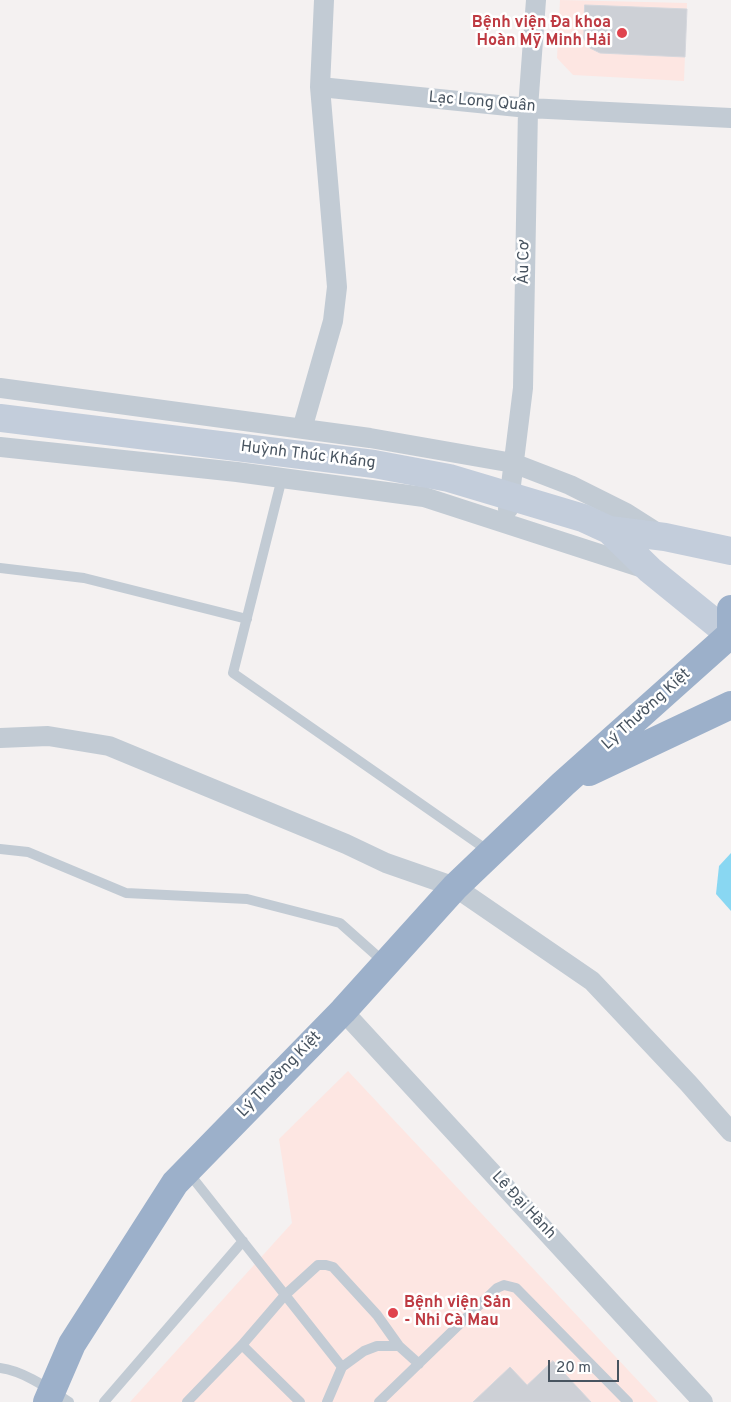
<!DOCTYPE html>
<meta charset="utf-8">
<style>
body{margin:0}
#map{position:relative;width:731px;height:1402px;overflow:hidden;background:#f4f1f1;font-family:Overpass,sans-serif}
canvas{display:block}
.scale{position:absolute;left:548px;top:1360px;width:71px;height:22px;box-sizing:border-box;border:2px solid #485460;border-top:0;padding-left:6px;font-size:15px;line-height:18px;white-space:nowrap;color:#485460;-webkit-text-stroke:4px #fff;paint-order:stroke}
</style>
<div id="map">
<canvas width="731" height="1402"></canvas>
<div class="scale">20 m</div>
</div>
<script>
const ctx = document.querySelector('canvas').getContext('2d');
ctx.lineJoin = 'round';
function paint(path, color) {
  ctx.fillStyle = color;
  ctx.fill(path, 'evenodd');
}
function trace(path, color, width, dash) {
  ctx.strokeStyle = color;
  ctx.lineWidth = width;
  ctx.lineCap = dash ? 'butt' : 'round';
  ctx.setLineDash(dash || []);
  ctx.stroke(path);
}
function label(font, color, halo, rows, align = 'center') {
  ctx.font = font + ' Overpass,sans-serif';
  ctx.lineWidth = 5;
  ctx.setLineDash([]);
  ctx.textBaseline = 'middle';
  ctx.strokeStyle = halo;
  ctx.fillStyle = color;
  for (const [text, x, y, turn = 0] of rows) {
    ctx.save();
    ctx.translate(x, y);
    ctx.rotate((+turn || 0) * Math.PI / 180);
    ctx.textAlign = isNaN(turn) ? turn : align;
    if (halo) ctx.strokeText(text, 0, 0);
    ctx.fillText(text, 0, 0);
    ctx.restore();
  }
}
paint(new Path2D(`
 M560 0 687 3 684 81 573 75 557 58Z
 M348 1071 658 1402H130L292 1223 279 1139Z`), '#fde6e2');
paint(new Path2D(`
 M731 853V911L716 894 719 866Z`), '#89d7f2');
const building = new Path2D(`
 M585 5 687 9 685 57 600 53 590 48 584 39Z
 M553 1361 591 1402H473L510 1367 527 1385Z`);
paint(building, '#cdd0d6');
trace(building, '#d5d7dd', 1);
trace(new Path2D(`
 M282 478 233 673 490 852
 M0 568 84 578 247 619
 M0 849 28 852 126 893 247 899 340 923 385 963
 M188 1172 342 1367 327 1402
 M242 1345 300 1402
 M342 1367 364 1351 377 1346H399L419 1364
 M0 1368C24 1371 49 1389 69 1402
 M104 1402 243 1241
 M187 1402 242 1345 285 1295 318 1265H326L333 1267 377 1315 399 1346
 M379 1402 497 1288 504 1285 516 1288 628 1402`), '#c2cbd4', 10);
trace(new Path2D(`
 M324 0 320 87 528 108 731 118
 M0 388 370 438 513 463 570 485 626 513 659 534
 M302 429 333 321 337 287 320 87
 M0 447 237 472 424 497 646 569
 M508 509 523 388 528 108 536 0
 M0 738 48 736 109 746 346 844 386 863 455 887 592 981 689 1084 731 1132
 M343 1011 703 1402`), '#c2cbd4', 20);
trace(new Path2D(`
 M0 418 374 464 449 478 583 518 609 530 665 537 731 551
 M609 530 650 570 730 635`), '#c3cddb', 28);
trace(new Path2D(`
 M731 609V636
 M589 772 731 705
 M47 1402 72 1344 175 1183 343 1011 455 887 563 784 730 635`), '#9cb0ca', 28);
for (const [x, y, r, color] of [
 [622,33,6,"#e0444e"],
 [393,1313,6,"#e0444e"]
]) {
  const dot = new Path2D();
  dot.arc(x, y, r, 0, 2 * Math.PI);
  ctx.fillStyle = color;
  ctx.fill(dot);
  trace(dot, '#fff', 2);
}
label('bold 16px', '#be3a42', '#fff', [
 ["Bệnh viện Đa khoa",611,24],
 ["Hoàn Mỹ Minh Hải",611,42],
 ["Bệnh viện Sản",404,1304,"left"],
 ["- Nhi Cà Mau",404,1322,"left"]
], 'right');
label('16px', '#485460', '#fff', [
 ["Lạc Long Quân",482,103,5],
 ["Âu Cơ",525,262,-89],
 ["Huỳnh Thúc Kháng",308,456,7],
 ["Lý Thường Kiệt",647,710,-42],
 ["Lý Thường Kiệt",280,1075,-46],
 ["Lê Đại Hành",523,1206,47]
]);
</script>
